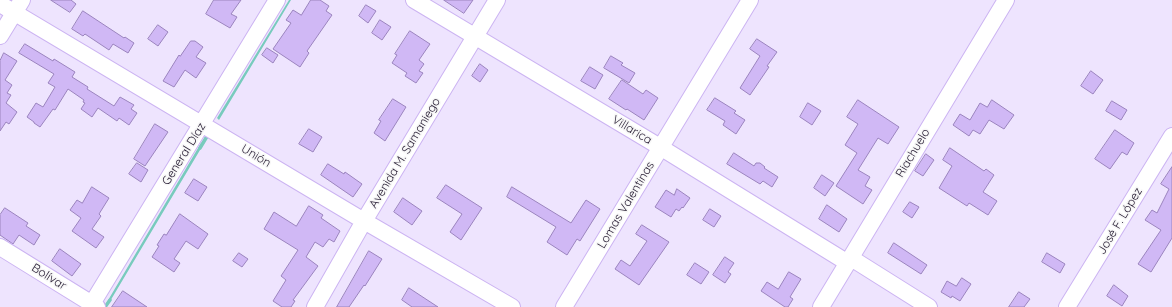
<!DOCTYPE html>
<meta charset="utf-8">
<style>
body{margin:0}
canvas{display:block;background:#eee4fe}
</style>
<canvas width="1172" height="307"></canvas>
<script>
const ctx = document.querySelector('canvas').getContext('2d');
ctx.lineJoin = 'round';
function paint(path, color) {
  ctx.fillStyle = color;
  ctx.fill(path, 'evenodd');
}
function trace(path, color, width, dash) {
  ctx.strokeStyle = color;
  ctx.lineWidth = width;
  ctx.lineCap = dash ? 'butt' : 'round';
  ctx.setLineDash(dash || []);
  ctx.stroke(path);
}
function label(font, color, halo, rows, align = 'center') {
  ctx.font = font + ' Quicksand,sans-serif';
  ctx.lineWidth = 3;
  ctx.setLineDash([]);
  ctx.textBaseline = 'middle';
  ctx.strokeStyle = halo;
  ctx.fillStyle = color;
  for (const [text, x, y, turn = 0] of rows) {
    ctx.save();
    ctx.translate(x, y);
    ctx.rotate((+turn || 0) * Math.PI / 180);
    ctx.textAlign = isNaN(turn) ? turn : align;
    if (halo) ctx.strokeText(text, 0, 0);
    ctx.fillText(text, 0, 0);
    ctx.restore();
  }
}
paint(new Path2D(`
 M289 0H291L219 120 217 118Z
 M201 143 203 145 109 303 107 302Z`), '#78cbbd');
trace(new Path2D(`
 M200 148 209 133
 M105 307 110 300`), '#78cbbd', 3.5);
const building = new Path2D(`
 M51 0H71L76 4 70 12Z
 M214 0H241L231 14 237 17 230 28 206 14Z
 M311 0H320L329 6 326 11 332 15 307 51 309 53 300 67 273 49 291 23 286 20 293 10 301 15Z
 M444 0H473L464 13Z
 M366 5 376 11 368 23 359 16Z
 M83 11 124 38 125 37 134 43 128 53 113 44 109 50 85 34 83 36 72 29Z
 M380 20 391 27 382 40 372 33Z
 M158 25 168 32 158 46 148 39Z
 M410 31 430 44 419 60 424 64 419 71 423 73 416 83 405 76 407 73 392 63 397 55 395 54Z
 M757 39 777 52 767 66 769 67 750 95 740 88 760 56 750 49Z
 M191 41H195L203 47 196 57 206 63 196 78 185 70 174 87 163 81 179 55 180 56Z
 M25 44 53 61 54 59 75 72 72 77 88 87 87 89 114 106 120 97 134 105 131 109 137 113 129 125 119 118 117 121 98 108 92 117 81 109 85 103 83 102 84 100 68 89 55 110 53 109 40 127 34 123V122L27 117 36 103 43 107 55 87 48 83 54 74 19 53Z
 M267 48 278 55 273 63 262 55Z
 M4 53 17 61 5 80 12 85 7 93 11 95 6 103 17 112 9 124 6 122 0 131V61Z
 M611 56 623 63 621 65 635 73 629 83 604 68Z
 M480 64 488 70 480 82 472 76Z
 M590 67 603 75 595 89 581 81Z
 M1091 71 1103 80 1093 94 1081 86Z
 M622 80 643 94 646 90 658 98 644 120 627 109 626 110 609 99Z
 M715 98 736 111 734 113 745 120 736 134 723 125 725 121 707 110Z
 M393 99 406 107 385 141 374 133 381 121 379 120Z
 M858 100 899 127 888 144 878 138 858 170 870 177 865 186 872 190 863 204 836 186 857 153 845 145 858 124 847 117Z
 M992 100 1014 115 1004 129 989 120 980 134 973 130 969 136 953 125 960 114 970 120 980 103 987 107Z
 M1112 101 1127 110 1121 120 1106 111Z
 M808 103 821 111 812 125 800 117Z
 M155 124 168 132 145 166 134 159Z
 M309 129 322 137 313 152 299 144Z
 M1115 130 1134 143 1127 155 1122 152 1110 169 1095 159Z
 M950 148 984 171 986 169 994 175 983 192 997 201 988 215 969 203 967 206 939 188 952 166 943 160Z
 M734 153 754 166 756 163H760L765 167 764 168 778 177 772 187 763 181 760 184 727 164Z
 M926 154 934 160 923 176 915 171Z
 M137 163 148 170 141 182 129 174Z
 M328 164 344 174 345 172 362 184 353 197 321 175Z
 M1172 167V238L1151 272 1138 264 1161 230 1145 220 1152 210 1157 213 1169 189 1161 184Z
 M822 175 834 183 825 196 814 188Z
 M194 179 207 187 198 201 185 193Z
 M446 185 482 208 461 240 450 232 462 214 437 198Z
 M92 187 109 198 99 214 101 216 92 229 104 237 96 248 72 231 81 218 70 210 77 200 82 203Z
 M512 187 571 223 586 200 600 209 580 241 577 239 567 255 547 242 556 227 507 197Z
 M677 189 690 198 683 208 682 207 679 211 676 209 671 217 655 207 666 190 674 195Z
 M403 198 422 211 412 225 394 212Z
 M910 202 919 207 912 218 903 212Z
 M827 205 847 219 839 232 819 219Z
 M309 206 323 215 321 218 340 231 334 242 329 239 323 247 315 242 306 257 318 266 293 300 295 301 291 307H282L273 301 286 280 281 276 298 250 264 229 274 212 296 226Z
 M5 208 28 223 26 226 40 235 34 245 19 235 13 244 0 235V215Z
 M710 209 721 216 714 227 703 220Z
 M180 214 208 234 198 249 186 241 174 259 180 263 174 272 152 257 159 246 157 245 164 234 166 235Z
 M642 225 669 242 639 285 615 269 621 260 630 266 647 241 636 234Z
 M894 243 927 265 921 274 888 253Z
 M60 249 81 264 72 276 52 261Z
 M369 251 382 259 365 286 364 285 349 307H337Z
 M239 253 248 259 242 267 233 261Z
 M1047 253 1065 264 1060 273 1042 262Z
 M725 257 734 263 728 272 731 274 725 283 713 275Z
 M695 263 709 272 701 284 687 275Z
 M789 272 801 279 790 297 793 299 788 307H785L761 291 767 282 778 289Z
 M962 278 971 284 960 301 952 296 951 298 941 292 947 281 956 286Z
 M1114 285 1128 296 1122 306 1107 296Z
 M409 288 438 307H412L402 300Z
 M123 291 147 307H112Z
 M1019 292 1030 299 1024 307H1009Z`);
paint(building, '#d0b8f5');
trace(building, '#9b84be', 1);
const minor = new Path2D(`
 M414 0 660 147 848 263
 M0 4 364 221 512 307
 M0 36 22 0
 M0 247 97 307
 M851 258 929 307
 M90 307 277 0
 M315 307 364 221 497 0
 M564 307 750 0
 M821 307 1006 0
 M1067 307 1172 136`);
trace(minor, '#ccb4f2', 18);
trace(minor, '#fff', 16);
label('12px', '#231930', '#f7f7f7', [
 ["Villarica",632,130,31],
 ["Avenida M. Samaniego",405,153,-59],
 ["Riachuelo",913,153,-59],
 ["General Díaz",184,154,-58],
 ["Unión",256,156,31],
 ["Lomas Valentinas",626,205,-59],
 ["José F. López",1120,221,-59],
 ["Bolívar",49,277,32]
]);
</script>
